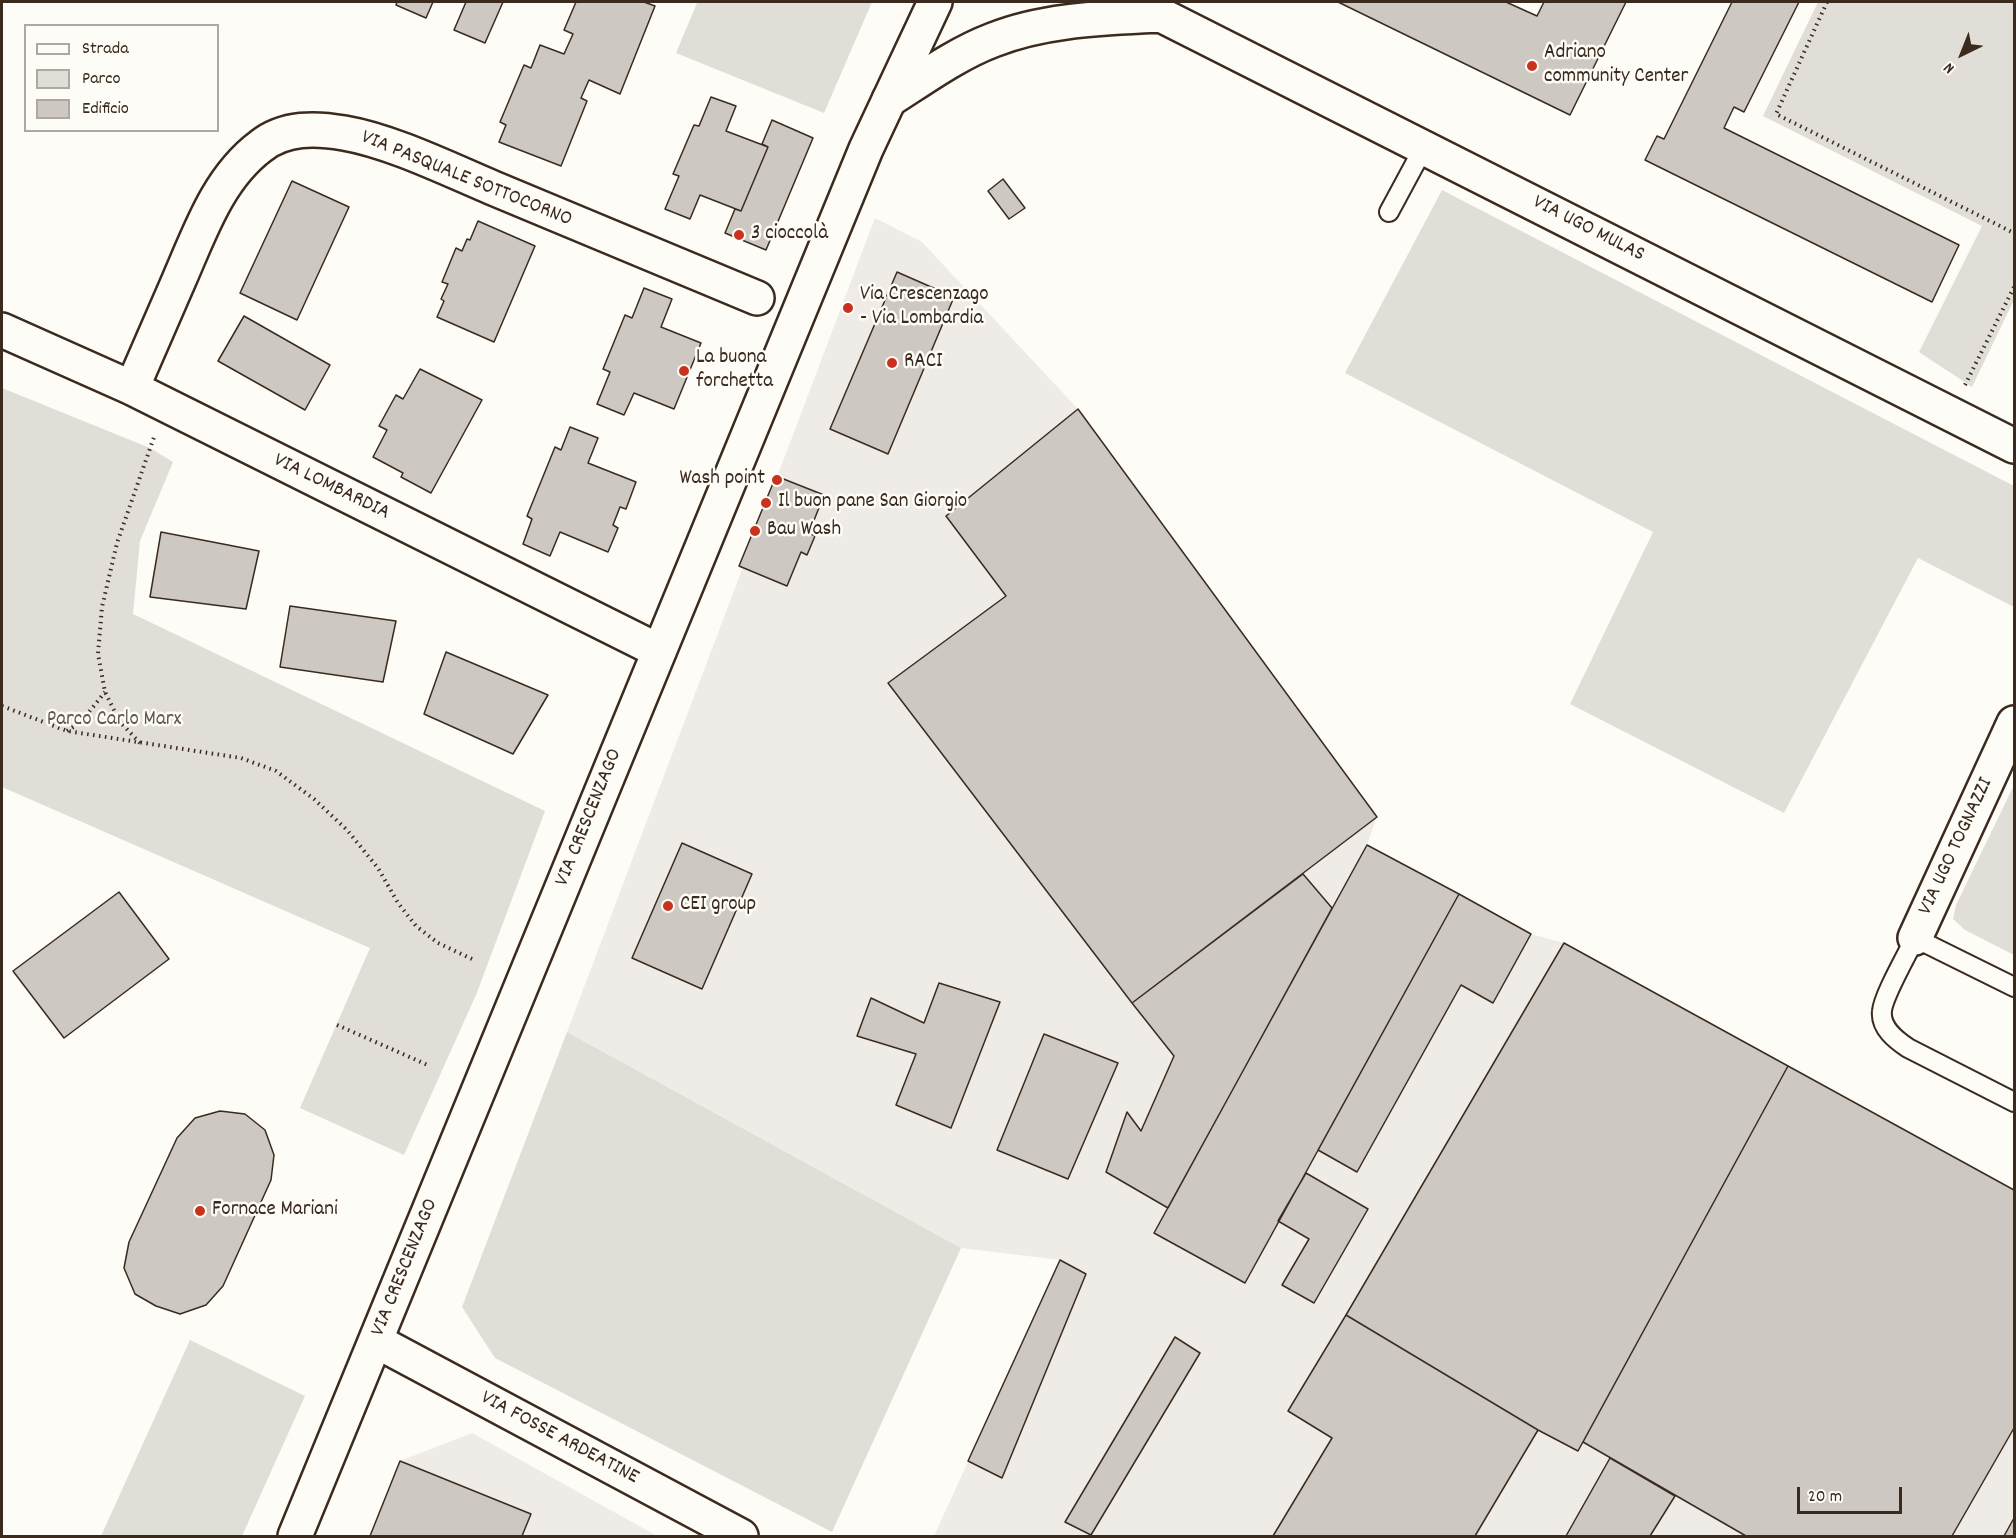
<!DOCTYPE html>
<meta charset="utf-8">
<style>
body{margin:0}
#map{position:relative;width:2016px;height:1538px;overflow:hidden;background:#fdfcf7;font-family:Dekko,sans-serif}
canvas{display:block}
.frame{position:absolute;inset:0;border:3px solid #3b2a1e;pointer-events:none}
.legend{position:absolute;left:24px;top:24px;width:195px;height:108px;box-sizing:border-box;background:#fdfcf7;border:2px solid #afa8a0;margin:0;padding:8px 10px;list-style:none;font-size:18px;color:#3b2a1e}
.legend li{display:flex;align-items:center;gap:12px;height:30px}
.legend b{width:30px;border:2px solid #afa8a0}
.north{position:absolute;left:1932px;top:24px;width:60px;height:60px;-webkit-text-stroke:4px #fdfcf7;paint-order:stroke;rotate:223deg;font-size:16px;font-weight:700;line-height:24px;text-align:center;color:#3b2a1e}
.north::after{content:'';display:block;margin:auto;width:21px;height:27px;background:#3b2a1e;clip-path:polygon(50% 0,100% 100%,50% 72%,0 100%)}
.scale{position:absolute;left:1797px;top:1487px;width:105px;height:27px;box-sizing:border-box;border:3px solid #3b2a1e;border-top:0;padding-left:8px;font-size:18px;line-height:21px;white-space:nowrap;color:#3b2a1e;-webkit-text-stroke:4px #fdfcf7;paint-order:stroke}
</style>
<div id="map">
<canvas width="2016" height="1538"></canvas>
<div class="frame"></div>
<ul class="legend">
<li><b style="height:8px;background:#fdfcf7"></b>Strada</li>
<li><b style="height:16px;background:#e1ded7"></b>Parco</li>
<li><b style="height:16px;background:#cdc8c2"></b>Edificio</li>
</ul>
<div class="north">N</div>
<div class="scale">20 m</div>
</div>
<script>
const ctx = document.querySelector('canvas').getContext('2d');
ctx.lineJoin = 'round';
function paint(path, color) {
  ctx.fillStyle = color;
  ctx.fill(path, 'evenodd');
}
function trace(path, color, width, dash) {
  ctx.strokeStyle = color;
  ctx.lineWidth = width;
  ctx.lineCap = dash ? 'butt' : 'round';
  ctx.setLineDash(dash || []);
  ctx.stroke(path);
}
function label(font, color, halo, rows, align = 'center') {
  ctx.font = font + ' Dekko,sans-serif';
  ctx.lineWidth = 5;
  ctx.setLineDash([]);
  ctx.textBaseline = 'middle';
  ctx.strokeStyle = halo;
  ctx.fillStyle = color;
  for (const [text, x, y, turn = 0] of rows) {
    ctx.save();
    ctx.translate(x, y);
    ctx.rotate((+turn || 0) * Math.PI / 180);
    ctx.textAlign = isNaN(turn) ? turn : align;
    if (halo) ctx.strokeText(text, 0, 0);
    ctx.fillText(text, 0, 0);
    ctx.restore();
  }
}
paint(new Path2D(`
 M875 218 922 242 1078 409 1377 817 1367 845 1531 934 1564 943 2014 1190V1536H934L1060 1260 961 1248 567 1032Z
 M472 1433 657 1536H370L400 1461Z`), '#efece7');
paint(new Path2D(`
 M694 2H872L824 113 676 53 697 3Z
 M1818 2H2014V300L1972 387 1919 352 1982 226 1763 116Z
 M1442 190 2014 486V607L1918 558 1784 813 1570 704 1653 532 1345 373Z
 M2 388 150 448 173 462 140 541 133 614 545 811 476 995 404 1155 300 1108 370 948 2 787Z
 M2014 785V955L1965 930 1953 919 1956 905Z
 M567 1032 961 1248 832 1532 495 1358 462 1307Z
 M190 1340 305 1396 242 1536H101Z`), '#e1ded7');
const building = new Path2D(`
 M397 2H433L426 18 396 5Z
 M466 2H503L485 43 454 30Z
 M576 2H644L655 6 620 94 589 80 581 98 587 101 561 166 499 142 506 125 500 122 524 65 531 68 540 45 564 54 573 34 564 30Z
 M1338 2H1506L1537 16 1544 2H1626L1570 115Z
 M1732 2H1799L1744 112 1734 107 1724 128 1959 245 1932 302 1645 160 1657 136 1664 139Z
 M711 97 736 106 726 131 768 147 741 211 700 195 690 219 665 209 679 176 673 174 694 125 699 126Z
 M772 120 813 138 766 250 725 233 735 209 741 211 768 147 762 144Z
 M1003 179 1025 208 1009 219 988 191Z
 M292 181 349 207 297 320 240 293Z
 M478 221 535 246 494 342 437 317 444 301 441 299 448 284 442 282 456 248 462 251 467 239 470 240Z
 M897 272 954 297 888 454 830 429Z
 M644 288 672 299 661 327 701 343 674 409 634 393 624 415 597 404 610 372 603 369 625 315 632 318Z
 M244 316 330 365 305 410 218 361Z
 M420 369 482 400 431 493 401 477 403 473 373 457 387 430 379 426 396 395 403 399Z
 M1078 409 1377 817 1132 1003 888 683 1006 596 946 516Z
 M570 427 598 438 588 463 636 482 626 509 620 507 613 525 618 528 608 552 560 532 550 556 523 544 532 519 527 516 555 447 561 450Z
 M776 476 824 495 809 533 815 536 807 555 801 552 787 586 739 566Z
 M161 532 259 551 246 609 150 597Z
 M290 606 396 621 383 682 280 667Z
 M446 652 548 695 513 754 424 714Z
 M682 843 752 874 702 989 632 958Z
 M1367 845 1459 894 1245 1283 1154 1233Z
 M1303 874 1332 908 1168 1208 1106 1172 1127 1112 1141 1131 1174 1056 1132 1003Z
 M119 892 169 959 64 1038 13 971Z
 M1459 894 1531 934 1493 1003 1461 985 1357 1172 1318 1150Z
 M1564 943 1788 1066 1578 1451 1538 1430 1346 1315Z
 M939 983 1000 1002 951 1128 896 1105 916 1054 857 1036 871 998 924 1023Z
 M1044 1034 1118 1063 1068 1179 997 1150Z
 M1788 1066 2014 1190V1428L1952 1536H1746L1583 1442Z
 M220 1111 245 1114 265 1130 274 1155 271 1180 223 1286 206 1305 180 1314 156 1306 135 1294 124 1268 129 1242 177 1138 195 1118Z
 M1306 1173 1368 1209 1314 1303 1282 1285 1309 1239 1278 1221Z
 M1060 1260 1086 1274 1002 1478 968 1461Z
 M1346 1315 1538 1430 1475 1536H1273L1332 1438 1288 1411Z
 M1175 1337 1200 1353 1091 1535 1065 1522Z
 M1610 1458 1675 1496 1650 1536H1566Z
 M400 1461 531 1514 522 1536H370Z
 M2014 1518V1536H2004Z`);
paint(building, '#cdc8c2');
trace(building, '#3b2a1e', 1.5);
const service = new Path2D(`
 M1389 212 1424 147
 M2014 987 1915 938C1908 953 1883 996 1882 1011 1880 1028 1896 1040 1908 1048L2014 1102`);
const minor = new Path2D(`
 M1142 2 1161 15 2014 446
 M889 100C922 79 956 54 993 40 1045 19 1106 18 1161 15
 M2 330 132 388 659 651
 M132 388C148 352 163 316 179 280 200 232 218 178 261 146 285 127 316 128 344 133 391 141 448 169 493 188 581 225 669 262 757 298
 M1915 938 2014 723
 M376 1341 741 1536`);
const tertiary = new Path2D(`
 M295 1536 866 149 935 2`);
trace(service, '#3b2a1e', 22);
trace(minor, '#3b2a1e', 38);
trace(tertiary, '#3b2a1e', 38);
trace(new Path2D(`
 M1827 2 1776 114 2014 233
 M1965 385 2014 287
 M2 706 67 731 241 758 276 771 314 799 347 830 378 868 398 903 416 926 438 943 474 960
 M67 731 81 722 105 692
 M140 743 120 722 105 692 98 654 102 607 117 543 154 437
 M337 1025 430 1066`), '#3b2a1e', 4, [1.5, 4.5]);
trace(service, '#fdfcf7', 18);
trace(minor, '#fdfcf7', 33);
trace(tertiary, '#fdfcf7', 33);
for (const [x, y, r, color] of [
 [1532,66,6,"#c8321e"],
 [739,235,6,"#c8321e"],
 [848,308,6,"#c8321e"],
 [892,363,6,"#c8321e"],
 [684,371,6,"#c8321e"],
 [777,480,6,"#c8321e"],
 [766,503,6,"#c8321e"],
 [755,531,6,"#c8321e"],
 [668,906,6,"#c8321e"],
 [200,1211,6,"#c8321e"]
]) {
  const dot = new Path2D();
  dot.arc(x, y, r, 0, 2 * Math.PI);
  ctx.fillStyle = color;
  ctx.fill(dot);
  trace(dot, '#fdfcf7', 2);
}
label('21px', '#3b2a1e', '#fdfcf7', [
 ["Adriano",1544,54],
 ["community Center",1544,78],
 ["3 cioccolà",751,235],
 ["Via Crescenzago",860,296],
 ["- Via Lombardia",860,320],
 ["La buona",696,359],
 ["forchetta",696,383],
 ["RACI",904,363],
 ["Wash point",765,480,"right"],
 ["Il buon pane San Giorgio",778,503],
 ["Bau Wash",767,531],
 ["CEI group",680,906],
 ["Fornace Mariani",212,1211]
], 'left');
label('21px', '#3b2a1e', '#fdfcf7', [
 ["VIA PASQUALE SOTTOCORNO",466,180,22],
 ["VIA UGO MULAS",1588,230,27],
 ["VIA LOMBARDIA",331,488,26],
 ["VIA CRESCENZAGO",590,818,-68],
 ["VIA UGO TOGNAZZI",1957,847,-65],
 ["VIA CRESCENZAGO",406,1268,-68],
 ["VIA FOSSE ARDEATINE",559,1439,28]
]);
label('21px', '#64574c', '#fdfcf7', [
 ["Parco Carlo Marx",114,721]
]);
</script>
